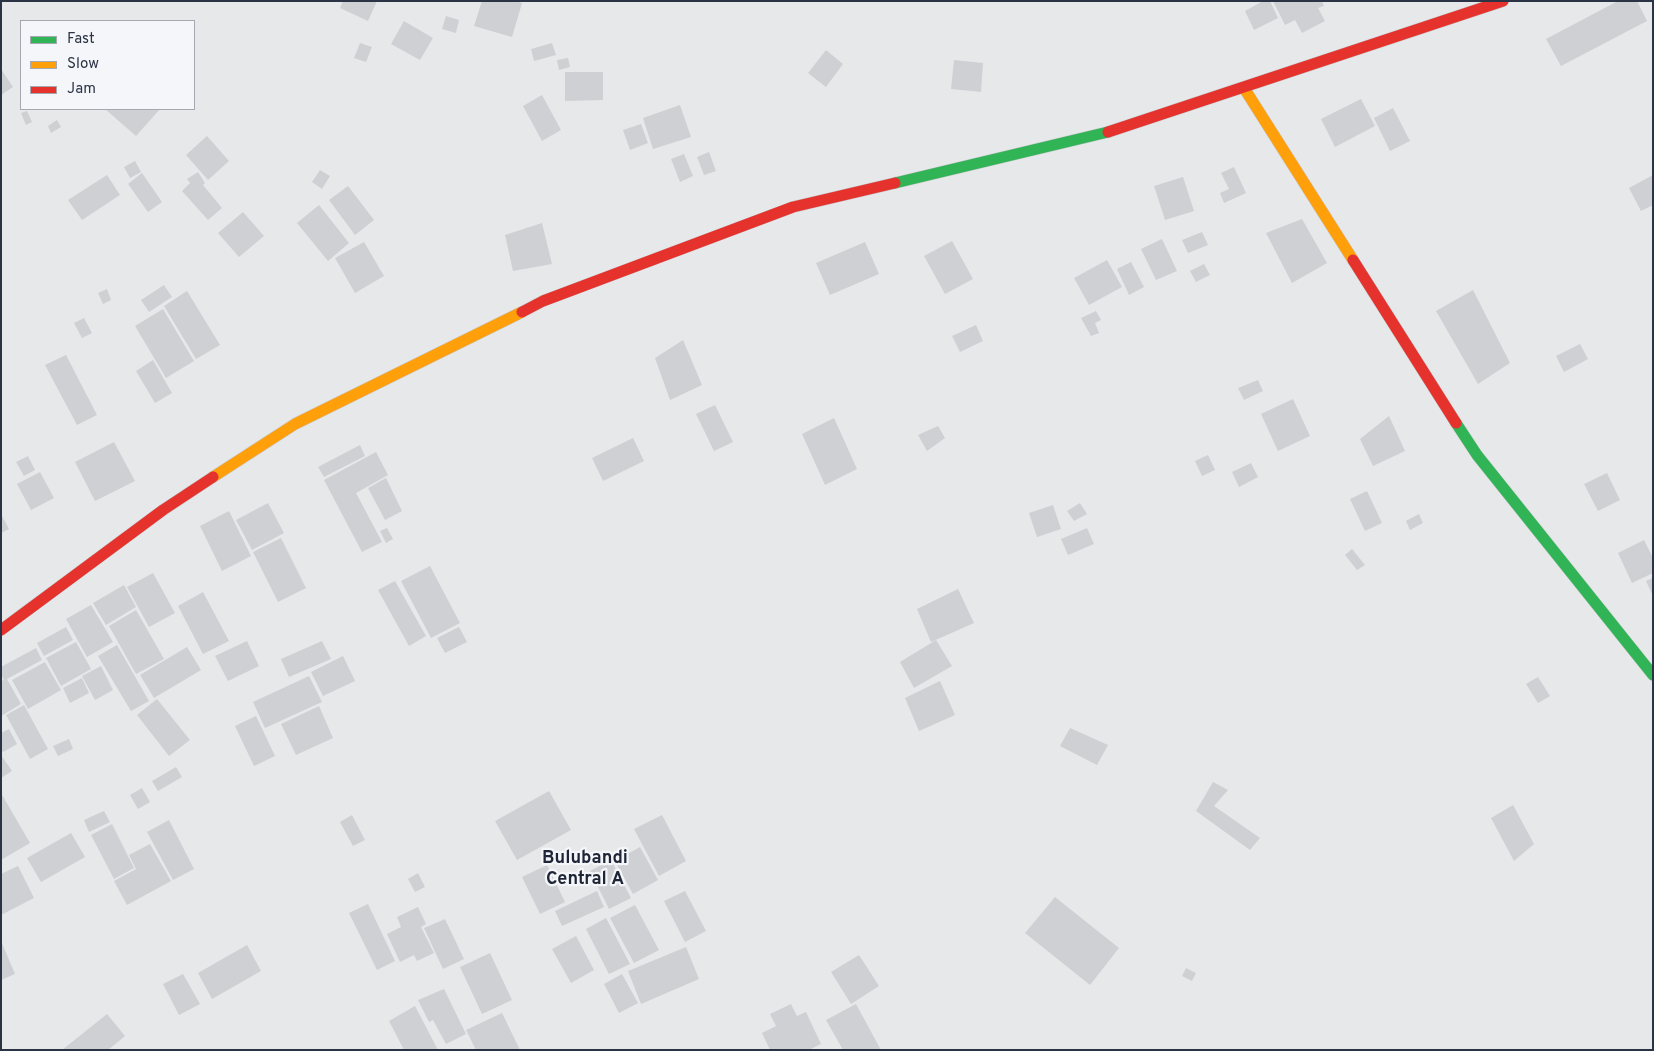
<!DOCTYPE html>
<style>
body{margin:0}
#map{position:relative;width:1654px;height:1051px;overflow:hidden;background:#e6e8ea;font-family:Overpass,sans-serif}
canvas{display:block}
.frame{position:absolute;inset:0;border:2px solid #2b3445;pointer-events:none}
.legend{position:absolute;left:20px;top:20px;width:175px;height:90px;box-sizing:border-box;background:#f4f6f9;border:1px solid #a4a8b1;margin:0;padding:6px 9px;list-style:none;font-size:15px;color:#2b3445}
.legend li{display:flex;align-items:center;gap:10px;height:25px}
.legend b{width:25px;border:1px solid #a4a8b1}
</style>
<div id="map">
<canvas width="1654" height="1051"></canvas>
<div class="frame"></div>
<ul class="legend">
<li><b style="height:6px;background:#30b455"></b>Fast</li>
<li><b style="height:6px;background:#ff9f0a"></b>Slow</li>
<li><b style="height:6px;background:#e5322d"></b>Jam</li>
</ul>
</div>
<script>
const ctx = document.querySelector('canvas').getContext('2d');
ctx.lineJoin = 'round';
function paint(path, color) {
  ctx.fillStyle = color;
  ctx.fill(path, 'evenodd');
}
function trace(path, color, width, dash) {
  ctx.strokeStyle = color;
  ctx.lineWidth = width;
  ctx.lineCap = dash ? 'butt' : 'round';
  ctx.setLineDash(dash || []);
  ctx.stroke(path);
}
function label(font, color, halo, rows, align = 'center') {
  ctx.font = font + ' Overpass,sans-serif';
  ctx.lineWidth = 4.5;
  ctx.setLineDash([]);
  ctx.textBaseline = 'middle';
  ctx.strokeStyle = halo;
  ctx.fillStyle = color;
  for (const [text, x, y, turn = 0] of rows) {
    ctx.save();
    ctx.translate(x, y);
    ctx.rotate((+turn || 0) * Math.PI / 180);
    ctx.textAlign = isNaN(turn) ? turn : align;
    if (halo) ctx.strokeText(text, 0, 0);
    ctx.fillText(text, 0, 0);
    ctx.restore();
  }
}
paint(new Path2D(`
 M343 1H377L368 21 340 8Z
 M482 1H515L522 3 512 37 474 26Z
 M1263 1H1270L1278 18 1254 30 1245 11Z
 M1273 1H1322L1324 6 1318 8 1325 21 1302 33 1295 20 1285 25Z
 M1618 1H1637L1647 21 1561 66 1546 39Z
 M446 16 459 20 456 33 442 29Z
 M404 21 433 38 420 60 391 44Z
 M360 43 372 47 366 62 354 58Z
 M552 43 556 55 534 61 531 49Z
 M826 50 843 64 826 87 808 73Z
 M568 58 570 67 559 70 557 60Z
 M954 60 983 63 981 92 951 89Z
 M1 69 13 87 1 95Z
 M565 72H603V100L565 101Z
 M542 95 561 130 542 141 523 106Z
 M1361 99 1375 126 1335 147 1321 119Z
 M680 105 691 137 653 149 643 118Z
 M1393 108 1410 141 1390 151 1374 118Z
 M105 109H160L136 136Z
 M27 111 32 122 26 125 21 113Z
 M57 120 61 127 51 133 48 126Z
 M641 124 648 143 630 150 623 130Z
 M207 136 229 161 208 180 186 155Z
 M709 152 716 171 704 175 697 157Z
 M684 154 693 176 680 182 671 159Z
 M135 161 141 172 130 178 124 167Z
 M1234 167 1246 193 1224 203 1220 193 1229 189 1221 173Z
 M320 170 330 176 322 189 312 182Z
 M198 172 205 183 203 185 222 208 208 220 182 191 190 183 187 179Z
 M142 173 162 202 148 212 128 184Z
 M107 175 120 195 82 220 68 200Z
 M1653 175V205L1641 211 1629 188Z
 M1183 177 1194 211 1165 220 1154 186Z
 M348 186 374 220 355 235 329 200Z
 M319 205 349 243 328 261 297 223Z
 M243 212 264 236 239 257 218 233Z
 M1302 219 1327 263 1292 283 1266 233Z
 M542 223 552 264 513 271 505 235Z
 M1202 232 1208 245 1188 253 1182 240Z
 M1162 239 1177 271 1156 280 1141 249Z
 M952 241 973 279 945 294 924 256Z
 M364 242 384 276 355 293 335 258Z
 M865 242 879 274 830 295 816 263Z
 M1107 260 1122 287 1089 305 1074 278Z
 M1131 262 1144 287 1129 295 1117 269Z
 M1204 264 1210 275 1196 282 1190 271Z
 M164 285 172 297 149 312 141 300Z
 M107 289 111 300 103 304 98 293Z
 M1473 290 1510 363 1478 384 1436 311Z
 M187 291 220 345 196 359 164 306Z
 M163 309 194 361 166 378 135 326Z
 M1096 311 1101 320 1095 323 1099 333 1091 336 1081 318Z
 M84 318 92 333 82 338 74 323Z
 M976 325 983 341 960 352 952 336Z
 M683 340 702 385 670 400 655 358Z
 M1580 344 1588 359 1564 372 1556 356Z
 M66 355 97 415 77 425 45 365Z
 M153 360 172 393 155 403 136 371Z
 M1258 380 1263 391 1244 400 1238 388Z
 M1293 399 1310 436 1278 451 1261 414Z
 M715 405 733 442 714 451 696 414Z
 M1389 416 1405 451 1373 466 1360 439Z
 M834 418 857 469 825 485 802 434Z
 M938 426 945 438 927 451 918 435Z
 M633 438 644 461 603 481 592 458Z
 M114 442 135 481 95 501 75 462Z
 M360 445 365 456 324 477 318 467Z
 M376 452 388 475 356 493 382 542 362 552 324 480Z
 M1208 455 1215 470 1202 476 1195 461Z
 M28 456 35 470 24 476 16 462Z
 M1251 463 1258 477 1239 487 1232 472Z
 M40 472 54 498 31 510 17 484Z
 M1607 473 1620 500 1598 511 1584 484Z
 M386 478 402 511 385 520 368 488Z
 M1367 491 1382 523 1365 531 1350 499Z
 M268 503 284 533 252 550 236 520Z
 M1080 503 1087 514 1074 521 1067 511Z
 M1053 505 1061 529 1037 537 1029 513Z
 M229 511 251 556 222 571 200 526Z
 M1 514 9 529 1 533Z
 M1419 514 1423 523 1410 530 1406 521Z
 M387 528 393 539 386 543 380 531Z
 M1087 528 1094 544 1068 555 1061 539Z
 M281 538 306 588 278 602 253 552Z
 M1644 540 1653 558V573L1632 583 1618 553Z
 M1352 549 1365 565 1357 570 1345 555Z
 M430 566 460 623 431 638 401 581Z
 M153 573 175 613 149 627 127 587Z
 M1653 578V596L1646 581Z
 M395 581 426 636 409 646 378 590Z
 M124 585 136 607 106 625 93 603Z
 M958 589 974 623 931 642 917 609Z
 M203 592 229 641 203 654 178 606Z
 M91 605 113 642 87 657 66 619Z
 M136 610 164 659 136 674 109 626Z
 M66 627 73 640 44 656 37 643Z
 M459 627 467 642 445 653 437 638Z
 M936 640 952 666 914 688 900 662Z
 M247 641 259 666 228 681 215 656Z
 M322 641 331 659 289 677 281 659Z
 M76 642 91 669 61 686 46 658Z
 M117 645 149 701 131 711 98 656Z
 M187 647 201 670 154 698 140 675Z
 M36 648 42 660 7 679 21 704 1 716V681L4 680 1 674V667Z
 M343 656 355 681 323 696 311 672Z
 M45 662 61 690 28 709 12 680Z
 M101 666 113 690 95 700 82 676Z
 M309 676 322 702 265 728 253 702Z
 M1538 677 1550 696 1538 703 1526 684Z
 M82 678 89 693 70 703 63 688Z
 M940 681 955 715 919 731 905 698Z
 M157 699 190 740 169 756 137 715Z
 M24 705 48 749 30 759 6 715Z
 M319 706 333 738 296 755 281 724Z
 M256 716 275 756 254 766 235 726Z
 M1070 728 1108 745 1097 765 1060 746Z
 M9 729 17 744 3 752 1 749V733Z
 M69 739 73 749 58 756 53 746Z
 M1 755 12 771 1 778Z
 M176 767 182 777 158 791 152 781Z
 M1213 782 1228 790 1214 806 1260 838 1250 850 1196 811Z
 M142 788 150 802 138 809 130 795Z
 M549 791 571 830 517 860 495 821Z
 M1 793 30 843 1 860Z
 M1513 805 1534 844 1514 861 1491 818Z
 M104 811 110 822 89 832 84 820Z
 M352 815 365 840 353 846 340 822Z
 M662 815 686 861 659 876 634 829Z
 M169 820 194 869 173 880 147 832Z
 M112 824 134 868 114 879 91 835Z
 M71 833 85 857 41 882 27 858Z
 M150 844 171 881 127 905 114 881 136 869 129 855Z
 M640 847 658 880 633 894 615 861Z
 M611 860 631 898 609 909 590 871Z
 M547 865 565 902 540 914 522 877Z
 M18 866 34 898 1 915V874Z
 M418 873 425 887 415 892 408 879Z
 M597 891 604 907 562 926 555 911Z
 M685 891 706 931 685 942 664 901Z
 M1055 897 1119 948 1090 985 1025 933Z
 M368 904 395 961 377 970 349 913Z
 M635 905 659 950 634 963 610 918Z
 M418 907 426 924 421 927 434 953 417 961 414 955 400 962 387 934 401 927 397 917Z
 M606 918 630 964 609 974 586 929Z
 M445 919 464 959 443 969 424 928Z
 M576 936 594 970 571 983 552 949Z
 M1 941 15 974 1 980Z
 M247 945 261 971 212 999 198 973Z
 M686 947 699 979 641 1004 628 971Z
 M490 953 512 1000 482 1014 460 967Z
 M859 955 879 986 851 1004 831 972Z
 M1186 968 1196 973 1192 981 1182 976Z
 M183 974 200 1004 179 1015 163 984Z
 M622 974 638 1003 619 1013 604 984Z
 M444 989 466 1034 446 1044 433 1020 429 1022 418 1000Z
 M791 1004 797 1016 806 1012 821 1044 809 1050H770L762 1033 776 1026 770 1014Z
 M856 1004 881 1050H843L826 1020Z
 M415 1006 438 1050H404L389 1021Z
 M502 1013 520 1050H476L466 1030Z
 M107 1014 125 1036 108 1050H62Z`), '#ced0d3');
const fast = new Path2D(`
 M895 183 1108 132
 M1456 423 1477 455 1653 675`);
const slow = new Path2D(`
 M1244 88 1353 260
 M213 477 295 424 522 312`);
const jam = new Path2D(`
 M1108 132 1503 1
 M1353 260 1456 423
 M522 312 543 301 793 207 895 183
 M1 630 163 510 213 477`);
trace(fast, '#c4c6c8', 12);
trace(slow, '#c4c6c8', 12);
trace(jam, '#c4c6c8', 12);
trace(fast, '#30b455', 11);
trace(slow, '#ff9f0a', 11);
trace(jam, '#e5322d', 11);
label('bold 18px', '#1d2536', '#f4f6f9', [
 ["Bulubandi",585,859],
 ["Central A",585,880]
]);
</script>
